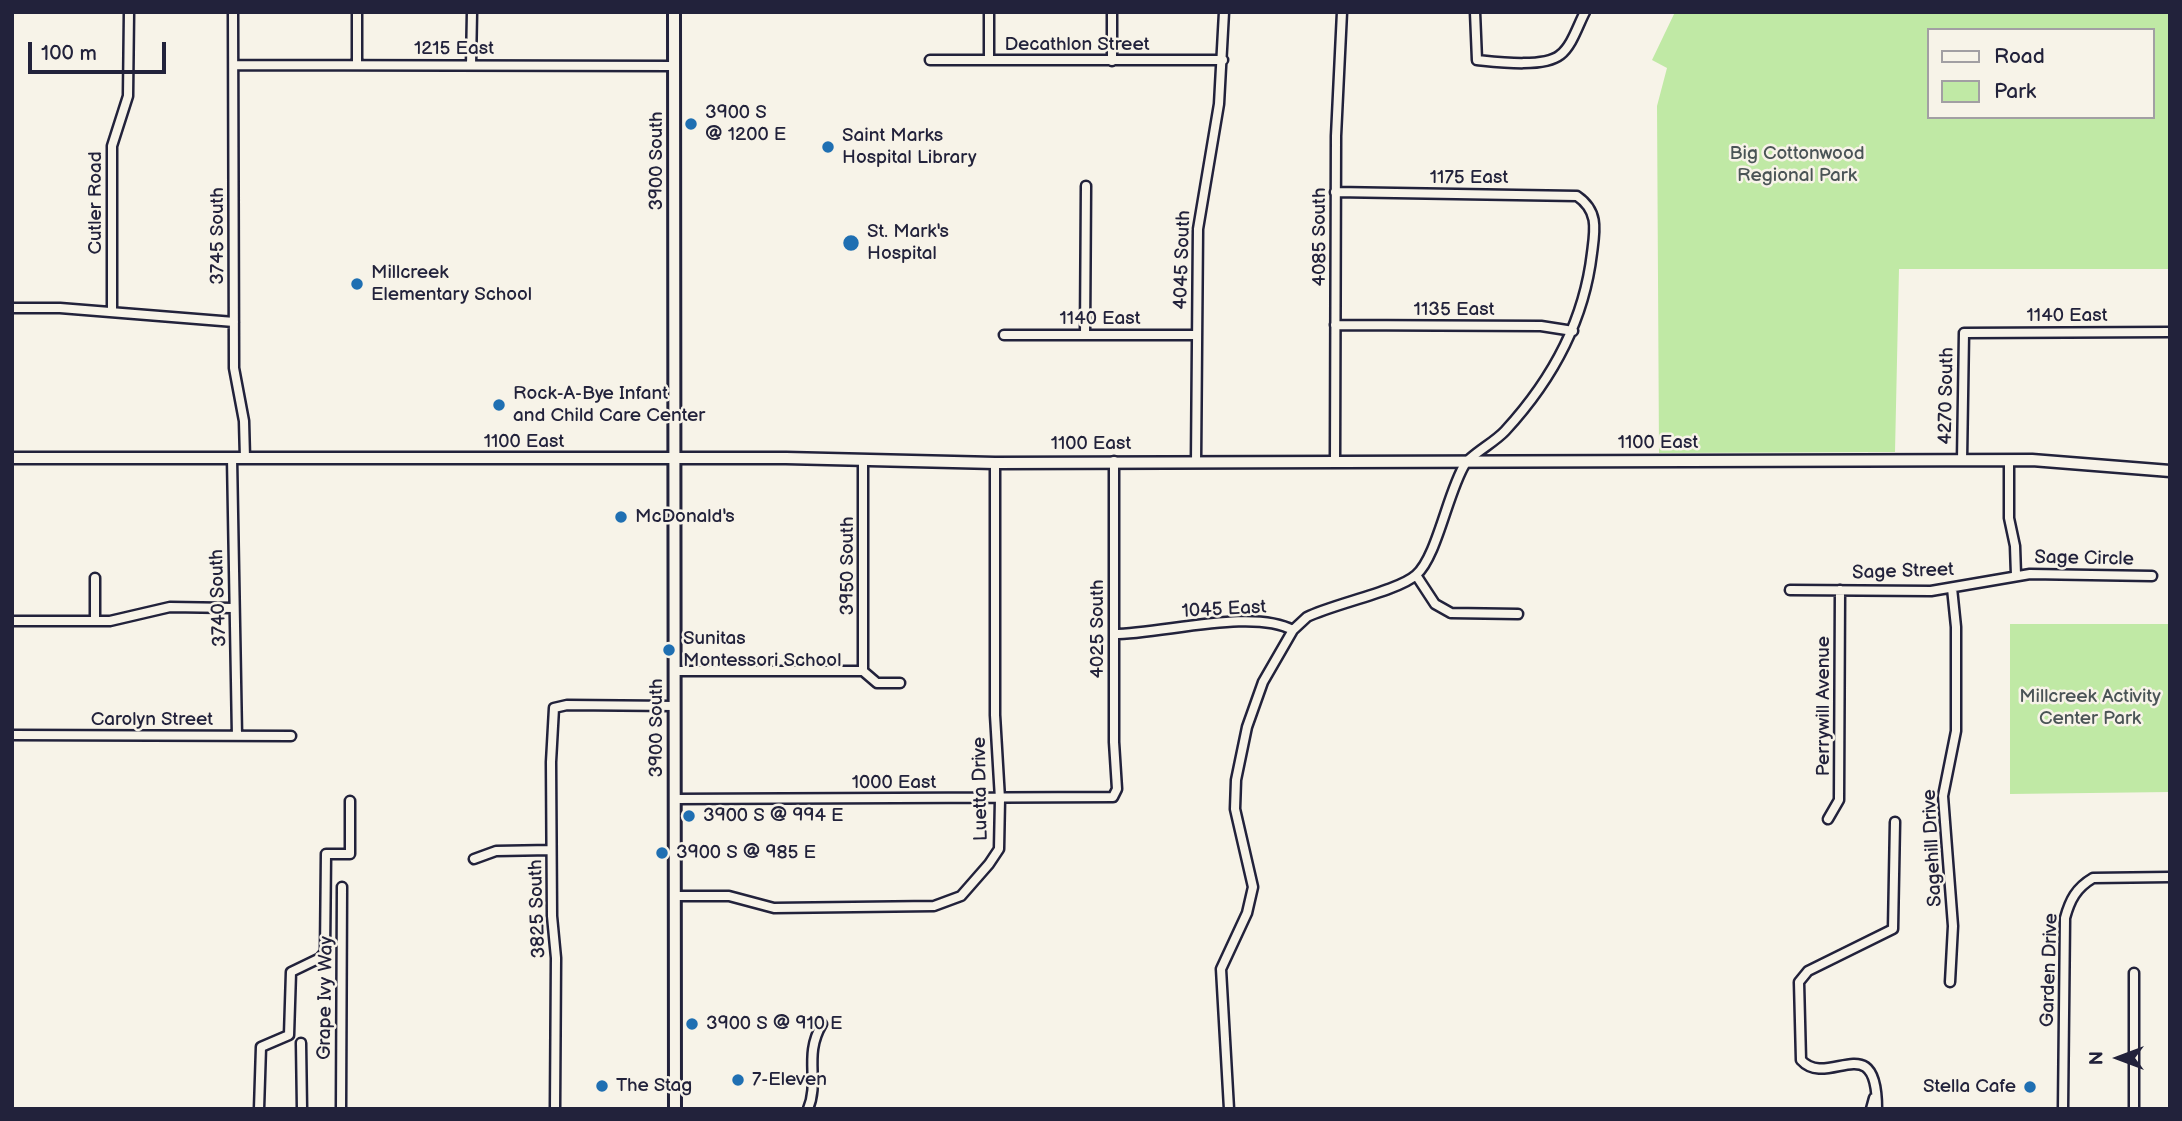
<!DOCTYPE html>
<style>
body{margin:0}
#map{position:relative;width:2182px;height:1121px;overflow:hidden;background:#f7f3e8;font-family:"Balsamiq Sans",sans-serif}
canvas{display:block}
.frame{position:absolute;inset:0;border:14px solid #22223b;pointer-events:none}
.legend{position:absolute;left:1927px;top:28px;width:228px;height:91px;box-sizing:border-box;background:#f7f3e8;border:2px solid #a29fa3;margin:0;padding:9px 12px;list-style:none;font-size:21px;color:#22223b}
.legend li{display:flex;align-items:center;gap:14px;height:35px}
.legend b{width:35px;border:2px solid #a29fa3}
.north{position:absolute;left:2084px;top:1023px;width:70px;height:70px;-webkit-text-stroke:5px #f7f3e8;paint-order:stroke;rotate:270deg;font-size:19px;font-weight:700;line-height:28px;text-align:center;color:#22223b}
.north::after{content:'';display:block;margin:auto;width:24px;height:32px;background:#22223b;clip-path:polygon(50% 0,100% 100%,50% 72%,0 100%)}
.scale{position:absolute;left:28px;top:42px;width:138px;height:32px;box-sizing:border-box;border:4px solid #22223b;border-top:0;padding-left:9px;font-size:21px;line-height:24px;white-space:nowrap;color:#22223b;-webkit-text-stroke:5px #f7f3e8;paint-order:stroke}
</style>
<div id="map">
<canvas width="2182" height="1121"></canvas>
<div class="frame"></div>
<ul class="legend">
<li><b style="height:9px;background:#f7f3e8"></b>Road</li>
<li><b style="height:19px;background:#c0e9a5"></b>Park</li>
</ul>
<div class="north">N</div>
<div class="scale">100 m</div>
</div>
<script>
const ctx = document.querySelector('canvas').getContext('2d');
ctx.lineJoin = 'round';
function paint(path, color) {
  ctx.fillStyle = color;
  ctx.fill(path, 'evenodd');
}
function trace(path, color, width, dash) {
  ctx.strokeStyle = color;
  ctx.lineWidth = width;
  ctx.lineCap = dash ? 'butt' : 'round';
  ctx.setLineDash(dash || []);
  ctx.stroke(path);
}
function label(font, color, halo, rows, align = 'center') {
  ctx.font = font + ' "Balsamiq Sans",sans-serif';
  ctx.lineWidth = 5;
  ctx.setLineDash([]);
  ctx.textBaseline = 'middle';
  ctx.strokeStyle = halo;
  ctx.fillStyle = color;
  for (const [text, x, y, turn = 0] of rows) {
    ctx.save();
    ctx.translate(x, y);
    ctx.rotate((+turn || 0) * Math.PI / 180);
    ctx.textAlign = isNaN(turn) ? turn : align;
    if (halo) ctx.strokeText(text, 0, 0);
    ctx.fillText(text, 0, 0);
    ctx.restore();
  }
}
paint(new Path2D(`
 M1675 12H2170V269H1899L1895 452 1659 453 1657 106 1667 68 1652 60ZM1928 30H2152V117H1928Z
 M2010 624H2170V792L2010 794Z`), '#c0e9a5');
const minor = new Path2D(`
 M233 12 234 368 244 421 245 458
 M357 12V64
 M1475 12 1477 60C1497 62 1544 68 1560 55 1572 46 1578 25 1585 12
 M930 60H1223
 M989 60V12
 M1112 61V12
 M234 65 675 66
 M471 65 472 12
 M12 308H60L234 322
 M112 312V146L128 96 129 12
 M1335 325 1541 326 1573 331
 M1004 335H1196
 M1085 335 1086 186
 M232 458 237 736
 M1962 460 1964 333 2170 332
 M2009 460V518L2015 546 2016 575
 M1335 461 1336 136 1342 12
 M1196 462 1198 229 1219 104 1224 12
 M1416 575 1435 604 1451 613 1518 614
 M95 578V621
 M1790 590 1931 591 2030 574 2152 576
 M12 621H110L170 607 233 608
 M1114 634C1162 634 1252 608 1293 630
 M675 671H863L877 683H900
 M863 671V461
 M12 735 291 736
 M675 799 1113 797 1117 789 1114 742V461
 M1828 819 1839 800 1840 590
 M474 859 496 851 551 850
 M675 896H729L774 908 934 906 961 896 989 864 999 849 1000 799 995 715V463
 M1950 982 1953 926 1943 796 1956 731V627L1952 588
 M301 1043 302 1109
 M259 1109 261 1047 289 1035 291 972 320 958 325 952 326 854H350V801
 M341 1109 342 887
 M555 1109 556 958 552 916 551 762 554 708 567 705 675 706
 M808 1109C820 1080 803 1056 822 1024
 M1229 1109 1221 969 1247 913 1253 887 1235 809 1236 780 1247 727 1263 682 1293 630 1307 617C1333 604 1398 591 1416 575 1437 557 1448 491 1465 464 1471 455 1495 442 1505 431 1552 380 1584 322 1592 253 1595 230 1599 211 1577 196L1335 192
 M1871 1109 1874 1098
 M1877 1109C1877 1025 1828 1090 1801 1060L1799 982 1808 971 1893 929 1895 822
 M2063 1109 2065 918C2070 900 2076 888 2093 878L2170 877
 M2134 1109V973`);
const tertiary = new Path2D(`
 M12 458H786L995 463 2032 460 2170 471`);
const secondary = new Path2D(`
 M674 12 675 1109`);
trace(minor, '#22223b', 13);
trace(tertiary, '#22223b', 15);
trace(secondary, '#22223b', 16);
trace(minor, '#f7f3e8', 8);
trace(tertiary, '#f7f3e8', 10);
trace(secondary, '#f7f3e8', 10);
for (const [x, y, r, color] of [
 [691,124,7,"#1f6fb2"],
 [828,147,7,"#1f6fb2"],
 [851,243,9,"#1f6fb2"],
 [357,284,7,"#1f6fb2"],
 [499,405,7,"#1f6fb2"],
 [621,517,7,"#1f6fb2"],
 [669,650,7,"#1f6fb2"],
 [689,816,7,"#1f6fb2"],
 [662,853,7,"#1f6fb2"],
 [692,1024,7,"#1f6fb2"],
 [738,1080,7,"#1f6fb2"],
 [602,1086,7,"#1f6fb2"],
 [2030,1087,7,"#1f6fb2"]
]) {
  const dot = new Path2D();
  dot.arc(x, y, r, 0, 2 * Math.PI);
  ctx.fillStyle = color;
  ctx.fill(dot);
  trace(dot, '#f7f3e8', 2.5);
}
label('19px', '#22223b', '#f7f3e8', [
 ["Decathlon Street",1077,45],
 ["1215 East",454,49],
 ["3900 South",657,161,-90],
 ["1175 East",1469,178],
 ["Cutler Road",96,203,-90],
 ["3745 South",218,236,-90],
 ["4085 South",1320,237,-90],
 ["4045 South",1183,260,-88],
 ["1135 East",1454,310],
 ["1140 East",2067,316],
 ["1140 East",1100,319],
 ["4270 South",1947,396,-89],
 ["1100 East",524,442],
 ["1100 East",1658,443],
 ["1100 East",1091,444],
 ["Sage Circle",2084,559,1],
 ["3950 South",848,566,-90],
 ["Sage Street",1903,572,-2],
 ["3740 South",219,598,-92],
 ["1045 East",1224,610,-3],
 ["4025 South",1098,629,-90],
 ["Perrywill Avenue",1824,706,-90],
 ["Carolyn Street",152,720],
 ["3900 South",657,728,-90],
 ["1000 East",894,783],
 ["Luetta Drive",981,789,-91],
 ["Sagehill Drive",1933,848,-93],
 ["3825 South",538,909,-92],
 ["Garden Drive",2050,970,-88],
 ["Grape Ivy Way",326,998,-89]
]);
label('19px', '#22223b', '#f7f3e8', [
 ["3900 S",705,113],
 ["@ 1200 E",705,135],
 ["Saint Marks",842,136],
 ["Hospital Library",842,158],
 ["St. Mark's",867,232],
 ["Hospital",867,254],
 ["Millcreek",371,273],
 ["Elementary School",371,295],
 ["Rock-A-Bye Infant",513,394],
 ["and Child Care Center",513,416],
 ["McDonald's",635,517],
 ["Sunitas",683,639],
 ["Montessori School",683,661],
 ["3900 S @ 994 E",703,816],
 ["3900 S @ 985 E",676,853],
 ["3900 S @ 910 E",706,1024],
 ["7-Eleven",752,1080],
 ["The Stag",616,1086],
 ["Stella Cafe",2016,1087,"right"]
], 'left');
label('19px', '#4a5456', '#f7f3e8', [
 ["Big Cottonwood",1797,154],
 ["Regional Park",1797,176],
 ["Millcreek Activity",2090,697],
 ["Center Park",2090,719]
]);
</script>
